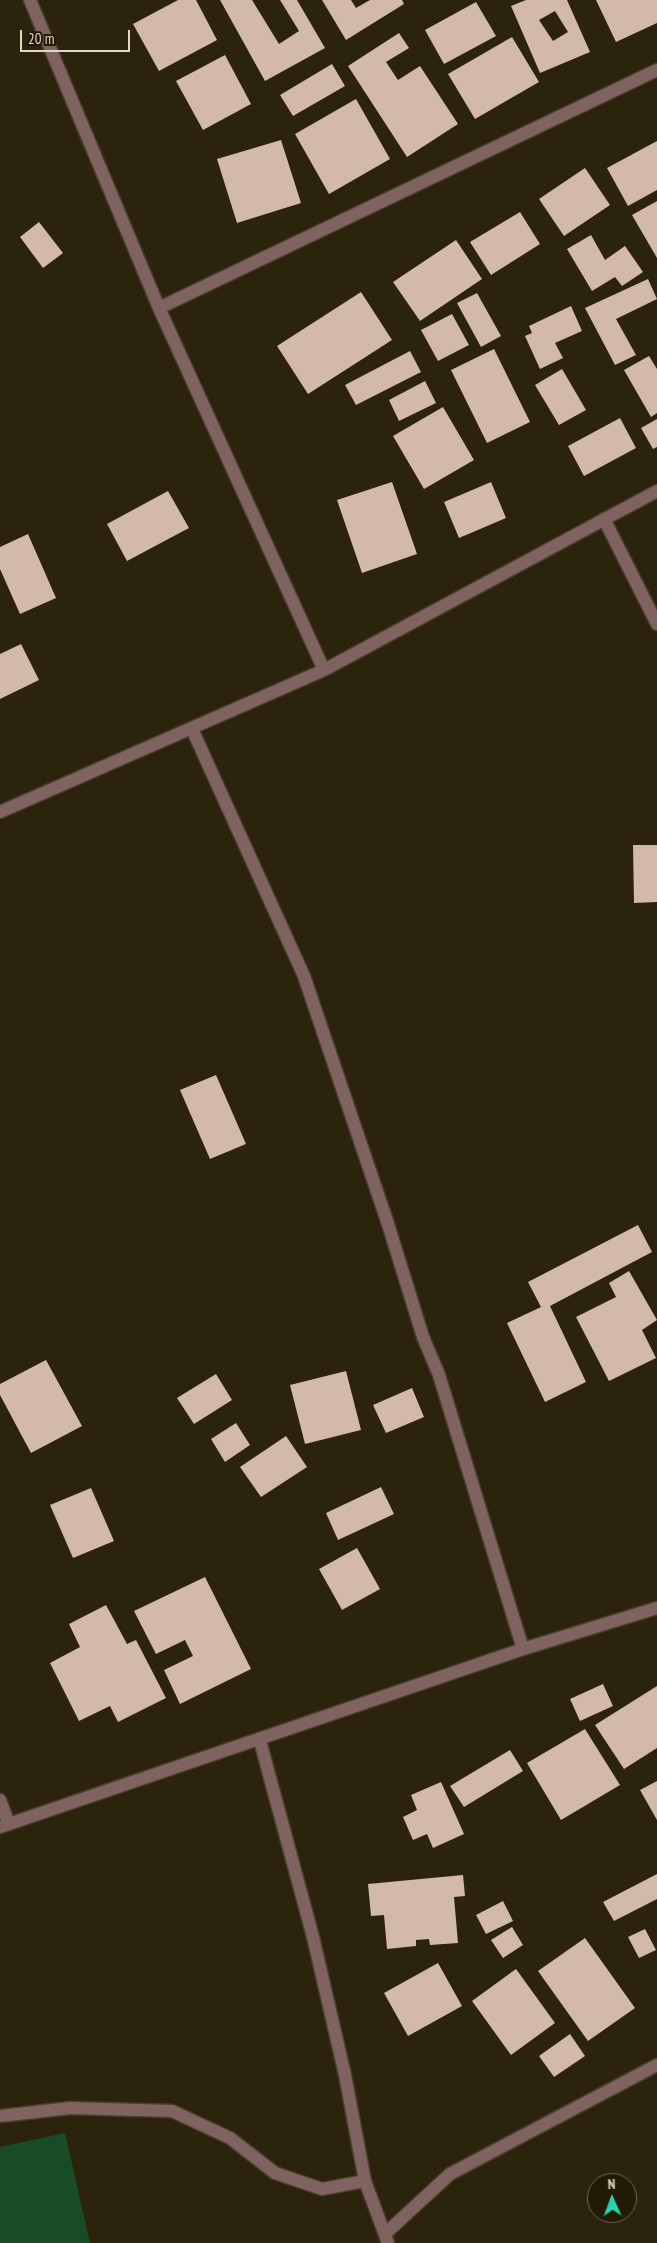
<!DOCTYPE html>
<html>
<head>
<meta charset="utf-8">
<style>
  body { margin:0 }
  #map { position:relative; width:657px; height:2243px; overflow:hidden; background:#2c230d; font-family:"PT Sans Narrow",sans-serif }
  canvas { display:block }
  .north { position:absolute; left:587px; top:2173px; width:50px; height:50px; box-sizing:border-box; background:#221a04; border:1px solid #6d6653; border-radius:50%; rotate:358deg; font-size:14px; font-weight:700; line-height:20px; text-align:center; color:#ddd7ca }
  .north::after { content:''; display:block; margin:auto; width:18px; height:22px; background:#26d5ae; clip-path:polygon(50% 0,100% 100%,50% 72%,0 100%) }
  .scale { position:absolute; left:20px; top:30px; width:110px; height:22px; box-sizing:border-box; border:2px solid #ddd7ca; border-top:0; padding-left:6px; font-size:15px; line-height:18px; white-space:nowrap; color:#ddd7ca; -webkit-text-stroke:4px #221a04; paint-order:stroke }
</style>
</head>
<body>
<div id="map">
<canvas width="657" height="2243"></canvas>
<div class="north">N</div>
<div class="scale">20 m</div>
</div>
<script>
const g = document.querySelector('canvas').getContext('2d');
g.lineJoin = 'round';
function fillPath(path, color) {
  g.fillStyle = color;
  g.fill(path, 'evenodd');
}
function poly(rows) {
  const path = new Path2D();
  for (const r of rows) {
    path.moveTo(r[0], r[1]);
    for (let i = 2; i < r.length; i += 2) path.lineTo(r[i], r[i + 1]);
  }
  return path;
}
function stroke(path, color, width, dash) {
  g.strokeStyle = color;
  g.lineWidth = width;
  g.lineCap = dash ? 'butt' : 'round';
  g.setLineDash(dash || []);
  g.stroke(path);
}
fillPath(poly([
  [65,2133,90,2243,0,2243,0,2147]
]), '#184c27');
fillPath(poly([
  [178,0,196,0,217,40,159,71,133,24],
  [220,0,252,0,279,44,299,31,280,0,297,0,325,48,265,81],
  [322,0,351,0,356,8,370,0,402,0,404,4,346,40],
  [526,0,567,0,590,52,540,73,511,6],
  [555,11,568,32,553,41,539,20],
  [596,0,657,0,657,23,616,42],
  [476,2,496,36,444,64,425,30],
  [399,33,409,48,386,62,398,80,420,66,458,124,407,157,348,66],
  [512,37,539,82,475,119,448,74],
  [225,55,251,104,203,130,176,81],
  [332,64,345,86,293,116,280,95],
  [356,99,390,159,329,194,295,134],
  [281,140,301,203,237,223,217,159],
  [657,141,657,190,628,206,607,168],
  [585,168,610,205,564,236,539,199],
  [657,201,657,258,632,215],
  [520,212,540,244,491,275,470,242],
  [39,222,63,253,43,268,20,237],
  [591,235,605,260,625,246,643,272,622,286,615,277,592,291,567,249],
  [456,240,482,279,420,321,393,282],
  [648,279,657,299,616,319,636,355,615,365,585,308],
  [361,292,392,340,308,394,277,346],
  [477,293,501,336,481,347,457,303],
  [571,306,582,331,555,343,563,358,540,369,525,336,532,333,529,326],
  [452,314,469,345,438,361,421,330],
  [494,349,530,422,487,443,451,370],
  [410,351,421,372,356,405,345,385],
  [649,356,657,369,657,413,651,417,624,370],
  [562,369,586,410,559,425,535,385],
  [425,381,436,403,399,421,389,400],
  [443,407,474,460,424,489,393,436],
  [620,418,636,448,584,476,568,446],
  [657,419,657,447,653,449,641,428],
  [392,482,417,554,362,573,337,500],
  [491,482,506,518,459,538,444,502],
  [168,491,189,528,127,561,107,524],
  [28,534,56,598,20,614,0,569,0,547],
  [21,644,39,680,0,699,0,654],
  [633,845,657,845,657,902,634,903],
  [216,1075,246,1144,210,1159,180,1090],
  [638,1225,652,1252,550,1306,586,1382,545,1402,507,1323,541,1307,528,1282],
  [629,1271,657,1320,642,1330,656,1358,609,1381,576,1317,616,1297,609,1283],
  [46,1360,82,1426,31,1453,0,1395,0,1384],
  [346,1371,361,1430,305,1444,290,1385],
  [216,1374,232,1400,194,1424,177,1398],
  [412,1388,424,1417,386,1433,373,1405],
  [236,1423,250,1445,225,1462,211,1439],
  [286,1436,307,1467,261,1497,240,1467],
  [381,1487,394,1514,338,1540,326,1513],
  [91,1488,114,1541,73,1558,50,1505],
  [357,1548,380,1589,342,1610,319,1569],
  [205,1577,251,1669,180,1704,164,1670,193,1656,185,1640,156,1654,134,1611],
  [106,1605,127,1644,136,1640,166,1698,118,1722,110,1706,79,1721,50,1663,80,1647,69,1624],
  [603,1684,613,1706,580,1721,570,1699],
  [657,1686,657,1748,624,1769,595,1725],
  [585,1729,620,1785,561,1820,527,1763],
  [510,1750,523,1771,464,1807,450,1786],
  [657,1781,657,1820,640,1790],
  [441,1782,464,1834,433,1848,427,1834,413,1840,403,1817,417,1810,411,1795],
  [657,1874,657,1899,614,1921,603,1902],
  [463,1875,465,1896,454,1897,458,1943,430,1945,429,1939,416,1940,416,1946,387,1949,384,1915,371,1916,368,1884],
  [503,1901,513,1921,486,1934,476,1915],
  [512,1927,523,1945,503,1958,491,1940],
  [645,1929,656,1950,639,1958,628,1937],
  [585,1938,635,2008,588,2041,538,1971],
  [438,1963,462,2006,408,2036,384,1993],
  [516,1969,555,2023,511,2055,472,2001],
  [570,2034,585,2056,554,2077,539,2056]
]), '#d3b9a8');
const minor = poly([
  [30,0,159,308,324,670],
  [159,308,657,70],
  [604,519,657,624],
  [192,729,304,976,388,1224,423,1337,439,1375,523,1649],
  [0,812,324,670,657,491],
  [260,1741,313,1937,345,2075,365,2181,388,2243],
  [0,1800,9,1824],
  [0,1827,523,1649,657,1608],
  [0,2116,70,2108,172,2111,230,2138,275,2173,322,2189,365,2181],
  [386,2233,450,2174,657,2065]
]);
stroke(minor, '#48402b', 15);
stroke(minor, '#806260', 12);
</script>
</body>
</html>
